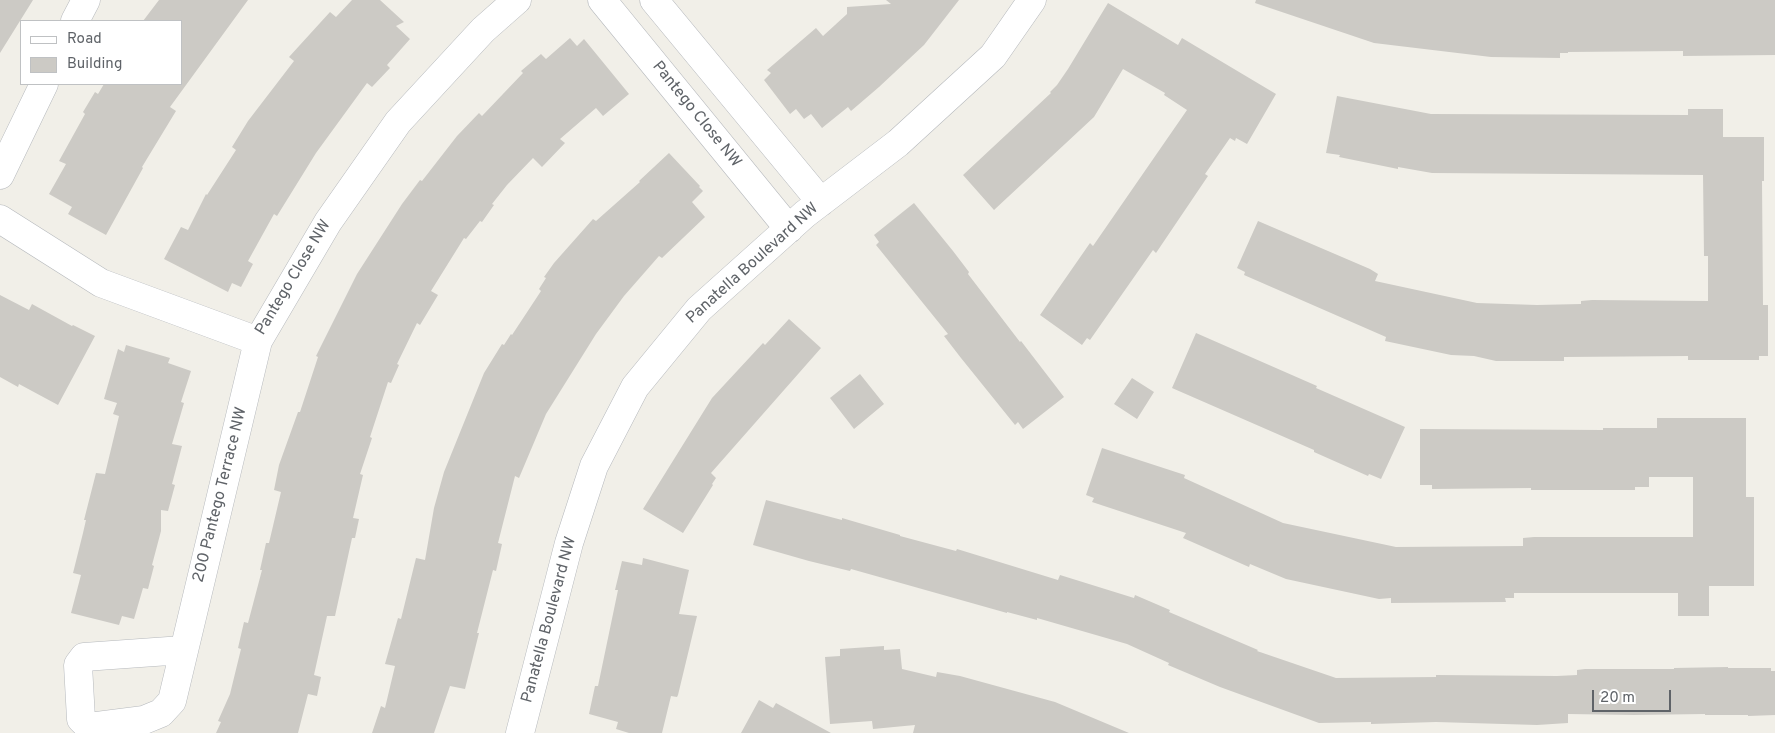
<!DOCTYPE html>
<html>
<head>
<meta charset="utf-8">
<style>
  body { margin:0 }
  #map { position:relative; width:1775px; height:733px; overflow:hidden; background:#f1efe8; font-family:Overpass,sans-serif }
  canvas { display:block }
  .legend { position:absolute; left:20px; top:20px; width:162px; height:65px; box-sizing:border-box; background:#fff; border:1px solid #bfc1c3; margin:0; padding:6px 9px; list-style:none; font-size:15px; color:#5f6368 }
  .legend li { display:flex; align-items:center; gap:10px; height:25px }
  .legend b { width:25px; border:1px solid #bfc1c3 }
  .scale { position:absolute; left:1592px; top:690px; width:79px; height:22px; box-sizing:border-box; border:2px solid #5f6368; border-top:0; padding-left:6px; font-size:15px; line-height:18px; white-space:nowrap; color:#5f6368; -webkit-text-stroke:4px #fff; paint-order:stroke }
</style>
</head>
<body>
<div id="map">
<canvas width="1775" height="733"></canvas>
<ul class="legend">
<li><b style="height:6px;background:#fff"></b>Road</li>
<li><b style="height:14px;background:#cccac5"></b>Building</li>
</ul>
<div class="scale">20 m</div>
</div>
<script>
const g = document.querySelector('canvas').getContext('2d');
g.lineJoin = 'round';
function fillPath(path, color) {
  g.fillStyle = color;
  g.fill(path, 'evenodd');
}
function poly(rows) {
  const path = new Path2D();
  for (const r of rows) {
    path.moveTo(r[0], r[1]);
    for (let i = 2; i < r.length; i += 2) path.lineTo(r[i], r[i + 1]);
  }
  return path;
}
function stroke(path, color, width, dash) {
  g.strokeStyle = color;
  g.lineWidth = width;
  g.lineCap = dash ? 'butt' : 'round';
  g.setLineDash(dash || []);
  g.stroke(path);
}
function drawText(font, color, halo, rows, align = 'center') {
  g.font = font + ' Overpass,sans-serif';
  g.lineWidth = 4;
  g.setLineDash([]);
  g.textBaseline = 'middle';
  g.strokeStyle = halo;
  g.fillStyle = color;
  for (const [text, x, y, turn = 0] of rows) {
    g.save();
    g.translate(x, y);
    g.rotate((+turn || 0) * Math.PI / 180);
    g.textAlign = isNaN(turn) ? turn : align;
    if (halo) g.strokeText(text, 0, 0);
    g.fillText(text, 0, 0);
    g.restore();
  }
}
fillPath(poly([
  [0,0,33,0,0,53],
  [159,0,248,0,170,107,176,111,142,167,143,168,106,235,68,214,72,207,49,194,66,164,59,161,85,114,83,112,95,92,98,94,104,84,181,84,181,21,143,21],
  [352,0,380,0,404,22,396,26,410,39,387,65,390,68,372,87,367,83,316,153,277,216,274,214,248,261,253,264,241,287,232,283,228,292,164,259,181,227,188,230,206,194,207,195,236,150,232,147,248,121,294,61,289,57,330,12,336,17],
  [886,0,959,0,924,45,879,87,851,111,848,107,822,128,811,114,804,119,796,109,790,114,764,80,771,73,767,70,816,28,823,36,847,14,847,7,891,4],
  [1256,0,1775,0,1775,55,1683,56,1683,51,1568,52,1568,53,1560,53,1560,58,1491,57,1374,43,1255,3],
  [1108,3,1178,45,1182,38,1276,94,1247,144,1236,138,1235,141,1230,138,1205,174,1208,176,1156,253,1153,250,1090,340,1087,338,1082,345,1040,315,1090,243,1093,246,1187,110,1164,95,1165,93,1123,69,1094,117,994,210,963,175,1051,93,1050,92,1057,85,1068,69],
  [570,38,577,46,584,39,629,94,603,116,596,108,560,139,565,143,542,167,533,158,507,185,492,204,494,205,482,222,480,221,466,239,464,238,431,291,438,295,420,325,417,323,397,364,399,365,391,383,388,382,370,437,372,438,360,474,363,475,353,518,359,519,355,538,352,538,335,616,327,616,314,675,321,677,317,696,308,694,298,733,216,733,221,722,218,721,230,694,241,649,238,648,244,622,248,623,262,570,260,570,266,543,269,543,281,492,274,490,279,465,298,412,300,412,318,357,316,356,357,274,402,204,420,180,422,181,457,136,479,113,482,116,523,73,521,71,541,54,546,59],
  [1337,96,1431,114,1688,115,1688,109,1723,109,1723,137,1764,137,1764,181,1762,181,1763,305,1768,305,1768,356,1759,356,1759,360,1688,360,1688,356,1564,357,1564,361,1496,361,1474,356,1451,355,1385,341,1386,337,1244,275,1245,272,1237,268,1258,221,1370,269,1378,274,1375,281,1477,303,1537,305,1581,304,1581,301,1592,300,1708,301,1708,256,1704,256,1703,175,1432,173,1398,167,1398,169,1339,157,1340,155,1326,153],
  [669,153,700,186,699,187,703,191,692,202,705,217,662,258,659,256,624,296,596,334,546,414,519,478,515,476,498,543,502,544,496,571,493,570,477,633,479,633,465,689,450,686,434,733,372,733,381,706,385,708,395,666,385,664,398,618,401,619,416,558,425,560,434,508,444,472,484,373,502,344,504,345,511,334,512,335,541,291,539,289,546,278,544,277,554,263,593,219,596,221,640,182,639,181],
  [914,203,953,251,969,272,968,274,1020,342,1021,341,1064,397,1023,429,1018,422,1015,425,961,358,944,336,948,334,876,245,879,242,874,235],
  [0,295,29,310,32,304,72,326,73,325,95,336,58,405,19,384,18,387,0,377],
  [789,319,821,348,711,473,716,478,712,484,713,485,683,533,643,509,712,398,763,343,765,345],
  [1196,333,1317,386,1316,388,1405,427,1381,479,1369,474,1368,476,1314,452,1314,450,1172,388],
  [126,345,170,358,168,363,191,371,181,402,184,403,172,444,182,446,172,484,175,485,168,511,161,510,161,531,152,565,154,566,148,589,143,588,134,619,122,616,119,625,71,613,81,575,73,573,83,533,86,520,84,520,96,473,105,474,119,416,113,414,117,403,104,399,118,349,124,352],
  [860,374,884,404,854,429,830,398],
  [1132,378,1154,392,1137,419,1114,404],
  [1657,418,1746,418,1746,497,1754,497,1754,586,1709,586,1709,616,1678,616,1678,593,1514,593,1514,598,1505,598,1506,602,1391,603,1391,598,1379,599,1286,579,1250,564,1249,567,1183,538,1186,533,1092,502,1094,498,1086,495,1102,448,1185,475,1184,478,1283,523,1396,547,1523,546,1523,538,1534,537,1693,537,1693,477,1649,477,1649,487,1635,487,1635,490,1531,490,1531,488,1432,489,1432,485,1420,485,1420,429,1603,430,1603,428,1657,428],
  [766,500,842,520,842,518,900,535,900,536,956,551,957,549,1058,580,1060,575,1134,598,1135,595,1170,610,1169,612,1258,650,1257,651,1336,678,1436,677,1436,675,1557,676,1577,675,1577,670,1585,669,1674,669,1674,668,1728,667,1728,668,1771,668,1771,671,1775,671,1775,715,1748,716,1748,715,1705,715,1705,714,1634,715,1568,714,1568,723,1537,725,1436,722,1371,724,1371,722,1319,723,1220,687,1168,665,1169,663,1127,644,1037,618,1037,620,1007,612,1007,613,851,569,850,571,809,561,753,545],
  [643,558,689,570,679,614,697,616,678,695,677,697,671,696,662,733,629,733,616,729,618,722,589,714,595,686,598,686,618,590,615,590,622,561,642,565],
  [884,646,884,650,900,649,902,669,936,677,937,672,960,676,1022,693,1055,702,1129,733,913,733,915,725,873,729,872,721,830,724,825,657,840,656,840,649],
  [759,700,773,708,776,703,831,733,741,733]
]), '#cccac5');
const minor = poly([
  [602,0,789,229],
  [654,0,821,202],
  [75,21,86,0],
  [0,175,44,84],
  [0,219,101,283,258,341],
  [183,650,84,657,78,665,81,719,89,727,144,720,161,713,172,701,258,341,328,222,398,122,483,30,517,0],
  [520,733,569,543,594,466,635,387,699,309,805,214,898,143,993,56,1032,0]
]);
stroke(minor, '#b5b8bc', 29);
stroke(minor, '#fff', 28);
drawText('16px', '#5f6368', '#fff', [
  ["Pantego Close NW",696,115,51],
  ["Panatella Boulevard NW",753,264,-42],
  ["Pantego Close NW",294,278,-59],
  ["200 Pantego Terrace NW",221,495,-76],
  ["Panatella Boulevard NW",550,620,-75]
]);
</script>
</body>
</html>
